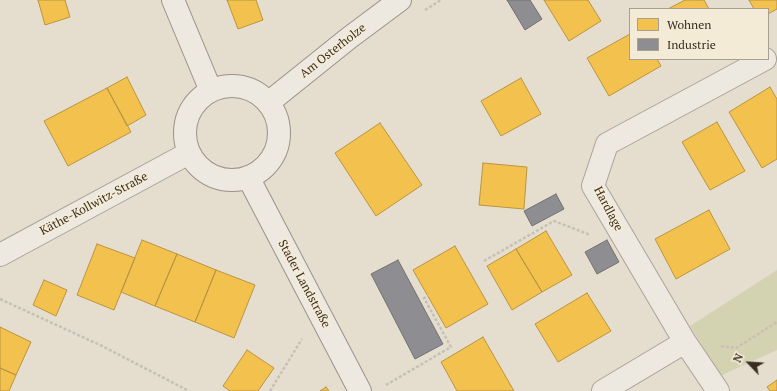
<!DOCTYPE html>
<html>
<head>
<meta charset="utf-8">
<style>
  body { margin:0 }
  #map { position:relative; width:777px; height:391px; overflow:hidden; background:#e5decf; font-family:"PT Serif",serif }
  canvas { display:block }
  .legend { position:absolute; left:629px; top:8px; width:140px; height:52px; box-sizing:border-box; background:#f4ebd7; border:1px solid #a99f8e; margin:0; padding:5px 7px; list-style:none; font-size:12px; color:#392c20 }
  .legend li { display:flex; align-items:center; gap:8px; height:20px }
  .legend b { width:20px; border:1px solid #a99f8e }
  .north { position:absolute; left:729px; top:343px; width:40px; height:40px; -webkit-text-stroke:3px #f4ebd7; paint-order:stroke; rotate:295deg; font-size:11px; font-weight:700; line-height:16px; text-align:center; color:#392c20 }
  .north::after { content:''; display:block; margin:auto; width:14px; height:18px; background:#392c20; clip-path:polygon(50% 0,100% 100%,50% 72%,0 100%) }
</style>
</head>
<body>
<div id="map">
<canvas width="777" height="391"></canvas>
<ul class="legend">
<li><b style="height:11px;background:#f2c14e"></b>Wohnen</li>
<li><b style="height:11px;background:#8d8d92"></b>Industrie</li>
</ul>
<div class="north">N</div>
</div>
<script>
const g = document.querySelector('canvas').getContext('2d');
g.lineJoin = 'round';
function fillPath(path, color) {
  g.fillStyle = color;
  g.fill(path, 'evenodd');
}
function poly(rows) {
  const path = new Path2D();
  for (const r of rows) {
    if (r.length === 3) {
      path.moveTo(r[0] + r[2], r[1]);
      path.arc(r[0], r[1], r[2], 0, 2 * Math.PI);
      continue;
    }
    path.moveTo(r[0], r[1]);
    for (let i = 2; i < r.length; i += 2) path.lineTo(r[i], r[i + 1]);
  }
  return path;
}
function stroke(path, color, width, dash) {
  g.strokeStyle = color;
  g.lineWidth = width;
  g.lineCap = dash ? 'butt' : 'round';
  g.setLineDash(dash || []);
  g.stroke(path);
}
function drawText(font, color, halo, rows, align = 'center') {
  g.font = font + ' "PT Serif",serif';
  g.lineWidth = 4;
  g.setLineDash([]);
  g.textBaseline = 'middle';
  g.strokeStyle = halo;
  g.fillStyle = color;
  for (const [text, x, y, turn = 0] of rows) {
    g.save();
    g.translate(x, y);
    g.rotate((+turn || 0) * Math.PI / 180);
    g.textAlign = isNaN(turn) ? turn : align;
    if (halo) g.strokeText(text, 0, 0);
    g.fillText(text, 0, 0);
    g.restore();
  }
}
fillPath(poly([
  [777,270,777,350,720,376,690,326]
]), '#d3d3b2');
const homes = poly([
  [38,0,65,0,70,17,45,25,38,0],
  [227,0,256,0,263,20,238,29,227,0],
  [544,0,588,0,601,21,569,41,544,0],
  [685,0,704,0,709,9,668,9,685,0],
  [749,0,777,0,777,9,768,14,768,9,754,9,749,0],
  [630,34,630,59,657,59,661,66,609,96,587,58,630,34],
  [127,77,146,115,127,126,107,88,127,77],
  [521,78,541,114,501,136,481,101,521,78],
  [770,87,777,99,777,159,762,168,729,112,770,87],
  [107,88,131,132,68,166,44,121,107,88],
  [717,122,745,171,710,190,682,142,717,122],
  [380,123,422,185,376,216,335,153,380,123],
  [483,163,527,167,524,209,479,205,483,163],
  [709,210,730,249,676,279,655,239,709,210],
  [546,231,572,275,542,292,516,249,546,231],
  [142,240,177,254,155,306,121,292,142,240],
  [97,244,135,258,114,310,77,295,97,244],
  [455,246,488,304,446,328,413,270,455,246],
  [516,249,542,292,512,310,487,266,516,249],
  [177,254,216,270,195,322,155,306,177,254],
  [216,270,255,285,234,338,195,322,216,270],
  [44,280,67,290,56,316,33,305,44,280],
  [587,293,611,331,558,362,535,324,587,293],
  [0,327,31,342,16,375,0,368,0,327],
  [483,337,514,391,457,391,441,362,483,337],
  [247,350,274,368,258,391,230,391,223,386,247,350],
  [0,368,16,375,9,391,0,391,0,368],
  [777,380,777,391,770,391,767,387,777,380],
  [326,387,329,391,320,391,326,387]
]);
fillPath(homes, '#f2c14e');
stroke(homes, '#ba9440', 1);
const industry = poly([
  [507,0,530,0,542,19,525,30,507,0],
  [556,194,564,209,532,226,524,211,556,194],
  [607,240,619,262,597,274,585,252,607,240],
  [398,260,443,344,415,359,371,274,398,260]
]);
fillPath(industry, '#8d8d92');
stroke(industry, '#747070', 1);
const street = poly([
  [0,255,189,153],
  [685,342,718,391],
  [603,391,685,342,593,186,607,144,765,59]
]);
const secondary = poly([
  [173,0,211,91],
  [232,133,47],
  [268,103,349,38,400,0],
  [248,177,360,391]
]);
stroke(street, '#aaa398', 24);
stroke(secondary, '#9a9388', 24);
stroke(poly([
  [425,10,441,0],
  [484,261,554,221,588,234,590,233],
  [0,299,102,346,189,391],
  [721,346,736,348,777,322],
  [386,385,451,347,424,298,428,296],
  [270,391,302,339]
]), '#c6c0b7', 2.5, [3, 2]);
stroke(street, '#ede9e1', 22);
stroke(secondary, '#ede9e1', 22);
drawText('12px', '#392c20', '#f4ebd7', [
  ["Am Osterholze",333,51,-38],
  ["Käthe-Kollwitz-Straße",94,204,-28],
  ["Hardlage",608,209,62],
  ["Stader Landstraße",304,284,62]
]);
</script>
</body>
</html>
